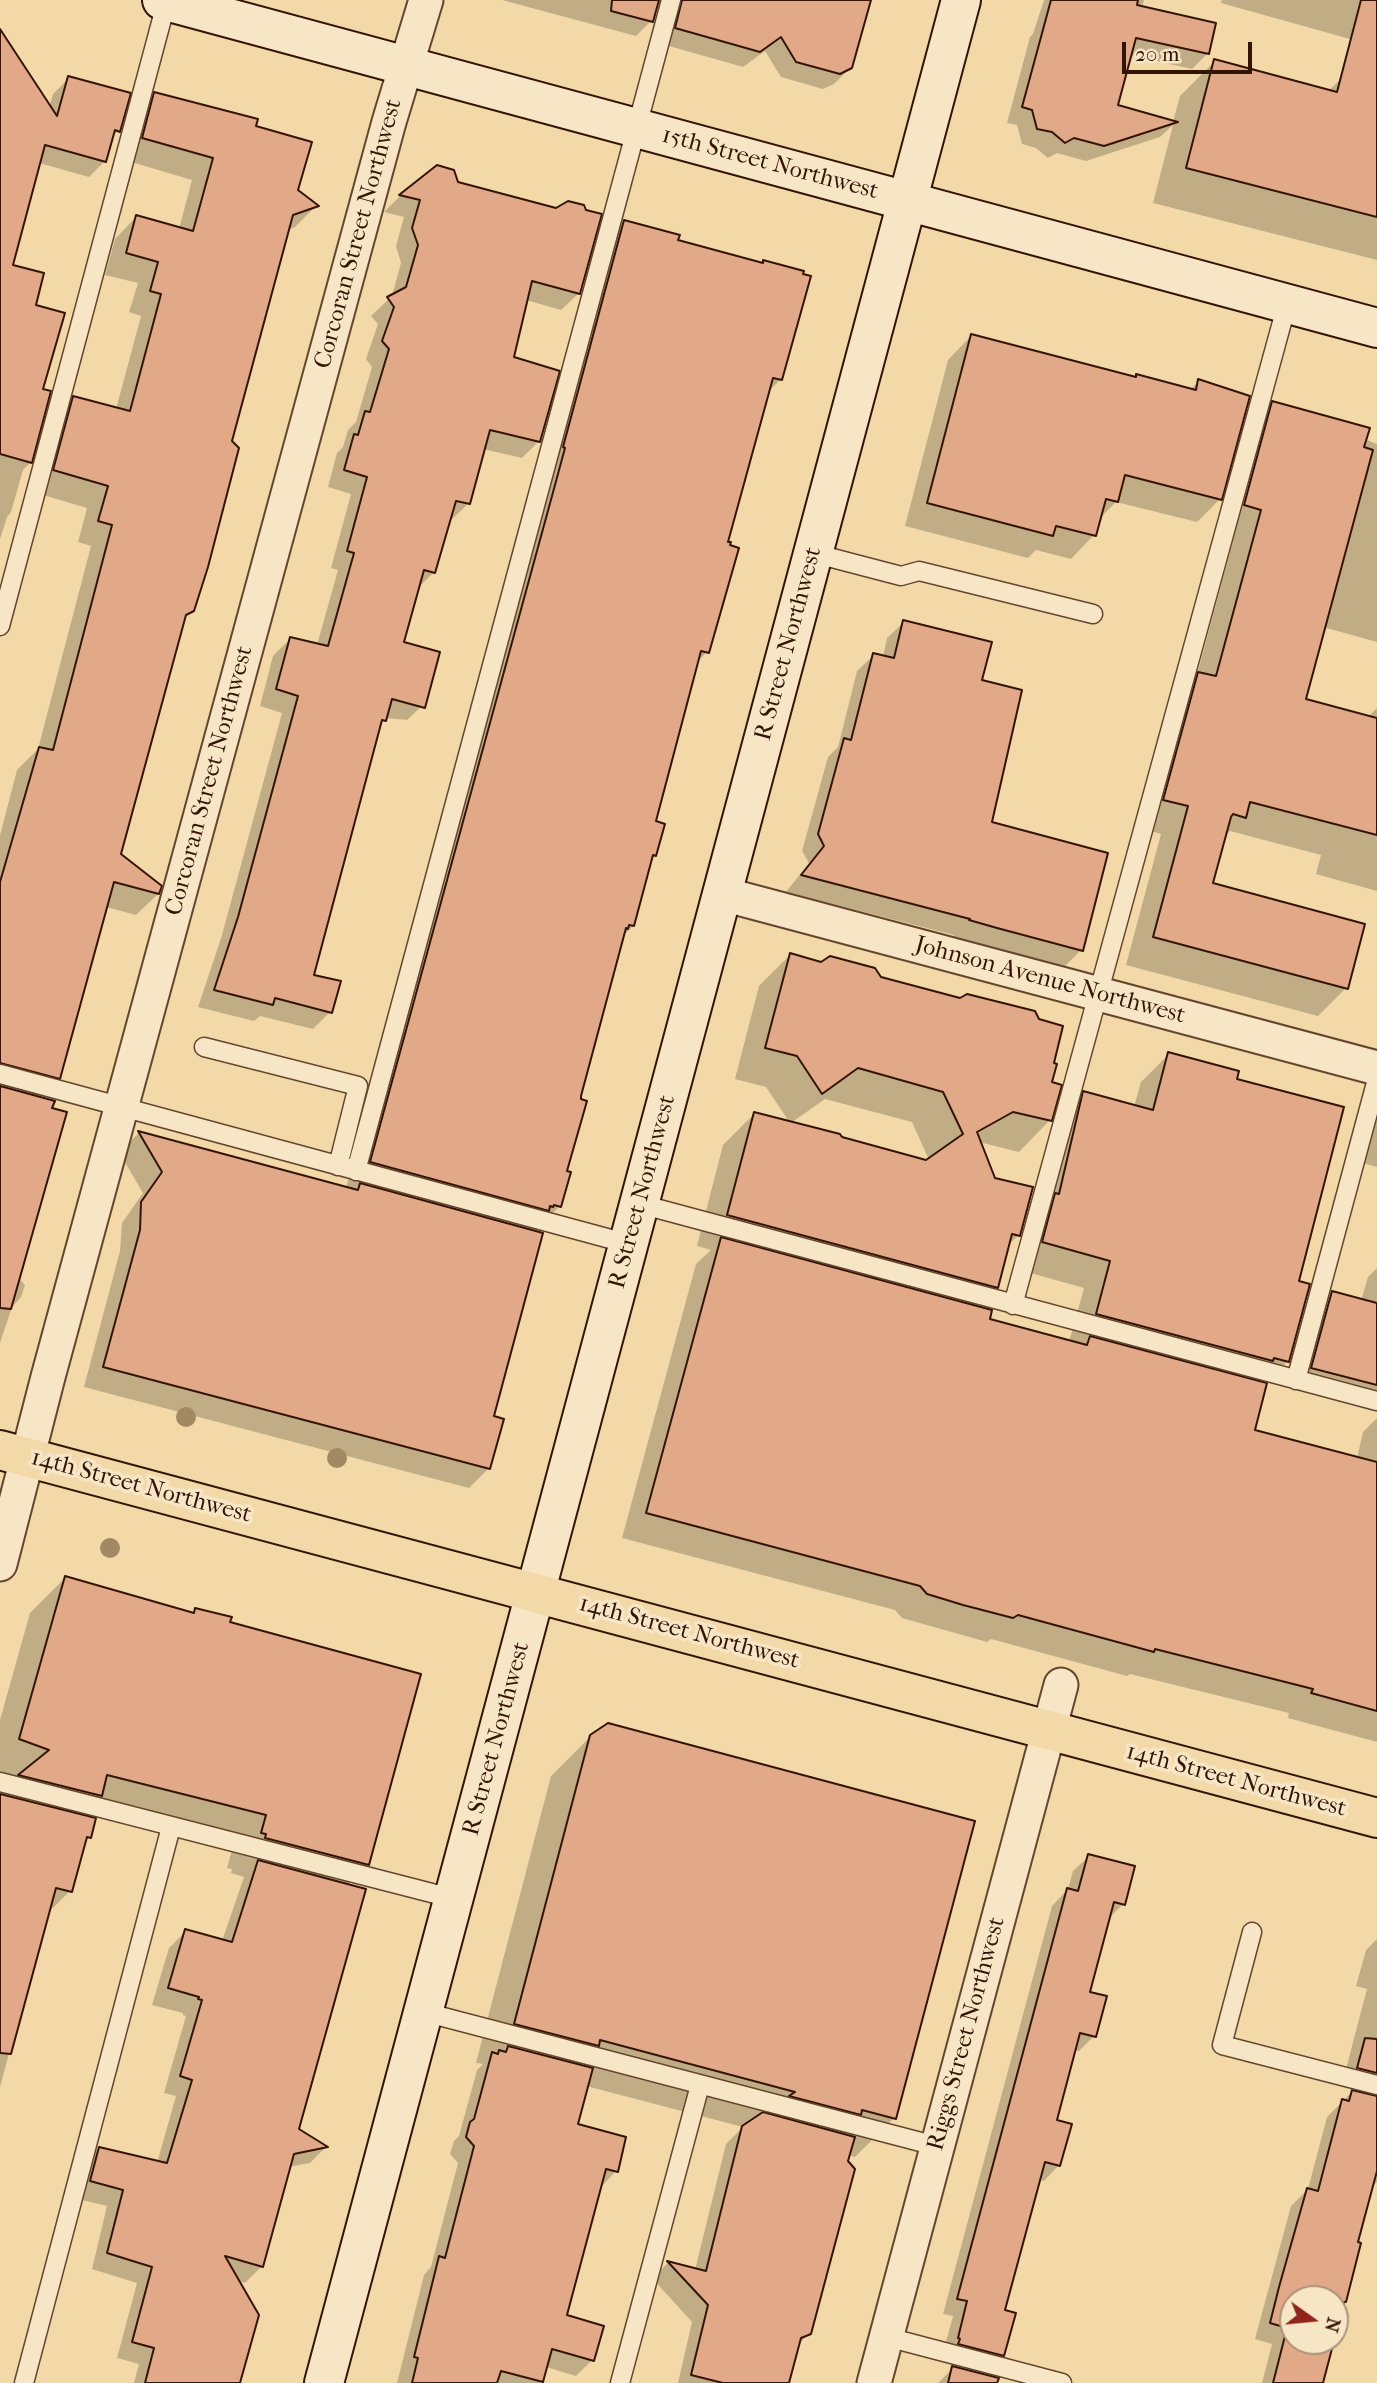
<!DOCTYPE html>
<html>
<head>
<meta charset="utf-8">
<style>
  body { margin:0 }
  #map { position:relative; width:1377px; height:2383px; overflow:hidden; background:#f2d9a7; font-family:"IM FELL French Canon",serif }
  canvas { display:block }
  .north { position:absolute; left:1279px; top:2285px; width:70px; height:70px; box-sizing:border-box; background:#f7e6c6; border:2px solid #a99279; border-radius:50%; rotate:105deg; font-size:19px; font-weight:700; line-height:28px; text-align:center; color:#341505 }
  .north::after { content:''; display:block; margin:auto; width:24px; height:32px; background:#8f2418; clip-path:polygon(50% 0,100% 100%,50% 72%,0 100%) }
  .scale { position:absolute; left:1122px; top:42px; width:130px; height:32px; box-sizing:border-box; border:4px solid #341505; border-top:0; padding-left:9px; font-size:21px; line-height:24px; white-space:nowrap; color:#341505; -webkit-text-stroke:5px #f7e6c6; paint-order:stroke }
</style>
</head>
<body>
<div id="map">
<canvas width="1377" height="2383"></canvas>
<div class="north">N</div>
<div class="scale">20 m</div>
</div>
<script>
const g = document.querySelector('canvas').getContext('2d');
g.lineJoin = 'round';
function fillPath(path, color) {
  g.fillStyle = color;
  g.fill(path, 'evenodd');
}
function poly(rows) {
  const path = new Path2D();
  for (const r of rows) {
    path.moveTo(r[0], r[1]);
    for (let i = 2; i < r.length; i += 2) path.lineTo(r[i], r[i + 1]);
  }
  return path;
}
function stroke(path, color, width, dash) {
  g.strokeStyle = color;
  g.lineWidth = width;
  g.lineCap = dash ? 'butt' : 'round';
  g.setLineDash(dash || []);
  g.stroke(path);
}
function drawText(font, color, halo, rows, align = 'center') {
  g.font = font + ' "IM FELL French Canon",serif';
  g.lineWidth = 7;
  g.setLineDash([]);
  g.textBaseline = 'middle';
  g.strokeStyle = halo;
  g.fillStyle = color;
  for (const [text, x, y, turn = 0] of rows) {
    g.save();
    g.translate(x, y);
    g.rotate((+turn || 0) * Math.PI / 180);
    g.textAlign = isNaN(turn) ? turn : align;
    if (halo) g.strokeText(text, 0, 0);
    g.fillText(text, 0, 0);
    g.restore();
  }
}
fillPath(poly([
  [502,0,870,0,851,67,834,84,823,89,781,77,765,51,743,67,662,44,664,8,657,4,652,20,636,36],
  [1044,0,1144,0,1142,8,1208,53,1192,69,1130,55,1115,106,1173,122,1180,96,1215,61,1328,91,1342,78,1377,87,1377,260,1153,203,1173,125,1160,137,1086,161,1057,153,1048,158,1036,148,1022,144,1017,125,1007,123,1030,37,1033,34],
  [1222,0,1377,0,1377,12,1357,41,1221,3],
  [0,48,49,107,53,94,69,78,118,131,111,138,105,161,89,177,39,163,11,266,34,306,41,390,49,392,30,463,23,470,11,512,7,517,0,539],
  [155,94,254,127,296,191,316,206,295,227,288,230,230,442,192,610,183,619,119,855,158,894,136,915,106,907,59,1078,39,1098,18,1277,25,1285,21,1297,12,1307,0,1343,0,835,17,770,38,749,91,546,78,542,87,508,33,492,52,420,74,398,116,409,141,316,129,312,138,283,105,275,115,239,136,217,179,229,192,180,121,159,133,116],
  [437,167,579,293,561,310,526,300,512,359,539,441,522,458,483,449,469,503,451,520,449,520,434,572,417,589,402,643,425,703,407,720,385,718,379,726,312,976,330,1012,313,1029,260,1016,254,1021,198,1007,222,935,282,713,260,706,273,656,290,639,317,645,338,570,331,568,351,494,328,487,337,453,343,447,348,430,356,422,372,367,366,359,378,324,371,316,392,296,401,263,396,246,404,217,384,212,400,196],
  [624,222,676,241,762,264,764,262,780,380,767,393,726,543,707,652,696,663,654,823,654,855,650,859,633,926,622,937,580,1101,560,1206,534,1232,492,1417,489,1468,469,1488,84,1387,120,1251,122,1223,143,1193,119,1152,139,1133,346,1188,528,522,600,246],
  [971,336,1134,378,1137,376,1190,390,1199,381,1220,499,1197,522,1116,502,1098,520,1094,535,1071,559,1036,550,1028,558,905,526,948,360],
  [1273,403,1377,444,1377,642,1323,627,1304,700,1368,717,1377,708,1377,891,1316,874,1321,855,1230,831,1223,838,1211,885,1346,988,1318,1016,1126,965,1161,834,1136,827,1171,701,1197,675,1234,537,1217,533,1245,431],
  [904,622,980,681,990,823,1081,950,1065,966,954,937,954,935,786,892,809,863,802,851,828,757,838,747,857,671,874,655,883,657,887,638],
  [790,955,880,979,1052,1065,1050,1120,1019,1152,979,1142,1019,1235,1007,1246,996,1287,976,1307,987,1320,1069,1342,1084,1288,1016,1269,1056,1120,1084,1093,1134,1107,1141,1082,1169,1054,1235,1080,1296,1283,1288,1361,1265,1383,1253,1431,1357,1458,1363,1432,1377,1418,1377,1742,1288,1718,1289,1713,1130,1674,1127,1676,991,1639,987,1642,902,1618,895,1610,622,1538,696,1264,711,1250,697,1246,723,1145,754,1114,790,1123,766,1087,735,1079,759,986],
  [825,1099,912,1122,929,1160,926,1162,791,1123],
  [1377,1119,1377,1167,1358,1162,1367,1129],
  [1377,1268,1377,1405,1296,1384,1316,1309,1332,1293,1361,1301,1368,1277],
  [65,1578,191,1614,196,1609,228,1623,368,1864,347,1885,297,2129,326,2147,310,2163,288,2167,262,2266,245,2283,237,2280,238,2383,134,2383,139,2364,117,2358,137,2283,92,2269,107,2206,74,2198,83,2165,99,2148,157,2163,176,2096,164,2093,186,2016,183,2015,183,2013,152,2005,169,1948,186,1931,222,1941,244,1877,231,1873,232,1869,227,1868,232,1850,83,1813,80,1816,89,1837,84,1842,70,1891,53,1908,49,1907,0,2087,0,1795,12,1784,0,1780,0,1720,30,1613],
  [591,1736,894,2118,855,2157,848,2155,809,2333,797,2346,787,2383,678,2383,692,2322,652,2278,668,2263,695,2270,726,2144,743,2127,586,2086,576,2125,616,2171,600,2188,565,2317,592,2360,576,2376,546,2367,540,2383,397,2383,424,2275,431,2267,458,2163,450,2154,454,2141,459,2136,477,2070,483,2064,476,2063,551,1776],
  [1089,1856,1123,1904,1108,1919,1088,1993,1094,2036,1079,2051,1074,2050,1055,2122,1059,2165,1044,2181,1038,2179,1003,2311,1003,2355,988,2370,943,2353,953,2316,943,2314,1052,1906,1068,1889,1073,1871],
  [1377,1939,1377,2182,1371,2188,1335,2334,1335,2299,1293,2299,1293,2341,1333,2341,1322,2383,1262,2383,1272,2344,1255,2339,1291,2206,1308,2189,1327,2117,1352,2092,1374,2097,1375,2094,1342,2084,1367,1989,1356,1986,1366,1950],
  [953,2368,995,2383,938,2383]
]), '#0003');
const building = poly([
  [612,0,659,0,653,22,611,11,612,0],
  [682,0,871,0,852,68,840,74,796,62,781,37,760,52,675,28,682,0],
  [1051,0,1138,0,1137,5,1216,23,1209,54,1136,38,1118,105,1178,122,1104,146,1074,138,1065,143,1052,132,1037,129,1032,110,1022,107,1051,0],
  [1361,0,1377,0,1377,217,1186,168,1214,59,1337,92,1361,0],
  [0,29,57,116,68,76,131,93,120,132,115,130,106,162,45,145,13,265,44,273,36,305,65,313,43,389,51,391,32,463,0,454,0,29],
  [154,92,258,119,256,126,312,142,298,190,319,206,293,215,232,441,239,448,208,567,194,611,186,615,121,854,162,886,159,894,114,882,60,1079,0,1063,0,882,39,747,53,750,112,525,98,521,108,486,53,470,73,396,130,411,161,294,150,291,158,262,126,253,136,215,193,231,213,158,142,138,154,92],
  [437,165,454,170,458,182,556,208,568,201,584,205,586,210,602,214,580,294,532,281,514,357,560,371,540,442,490,430,470,504,456,501,435,573,424,570,404,642,440,652,425,708,392,699,386,721,382,720,314,975,341,981,332,1013,275,998,273,1005,214,990,238,917,298,696,276,689,290,637,328,646,354,553,347,551,367,477,344,470,354,434,358,435,365,411,370,412,389,349,382,341,394,307,387,297,406,287,418,245,412,228,420,200,399,195,437,165],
  [624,220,680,235,678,240,763,263,763,260,804,271,803,274,811,276,782,380,773,378,728,542,731,542,730,545,739,548,709,653,701,651,656,821,665,824,656,856,653,855,634,926,629,925,628,929,626,928,581,1096,581,1099,587,1101,567,1171,571,1172,561,1207,554,1205,553,1207,550,1206,549,1211,370,1162,552,496,565,448,563,447,624,220],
  [971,334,1136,377,1136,374,1196,390,1198,379,1250,396,1222,500,1125,475,1118,502,1106,499,1096,536,1056,526,1053,536,927,503,971,334],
  [1272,401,1370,428,1364,447,1373,450,1306,699,1377,718,1377,835,1250,802,1246,818,1233,814,1231,817,1213,883,1365,924,1348,989,1153,937,1188,806,1163,800,1198,672,1216,676,1261,510,1244,505,1272,401],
  [903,620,992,642,982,680,1022,690,992,822,1108,853,1083,951,997,928,969,920,970,919,801,875,824,846,818,834,844,738,851,740,873,653,894,658,903,620],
  [790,953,821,962,830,956,875,968,881,977,960,998,967,994,1035,1011,1039,1019,1063,1026,1054,1063,1057,1064,1052,1082,1062,1085,1052,1121,1013,1112,977,1132,995,1178,1033,1187,1020,1236,1012,1234,998,1288,727,1215,754,1112,840,1134,842,1137,926,1160,963,1134,943,1092,858,1068,822,1094,797,1056,765,1048,790,953],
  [1168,1052,1239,1071,1237,1079,1344,1107,1299,1281,1310,1284,1289,1362,1274,1358,1273,1361,1096,1314,1110,1261,1042,1242,1055,1193,1059,1194,1083,1091,1153,1110,1168,1052],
  [0,1086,55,1101,52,1108,67,1112,11,1309,0,1308,0,1086],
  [138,1131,358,1190,360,1183,543,1233,494,1416,504,1419,490,1469,103,1367,140,1230,141,1202,162,1172,138,1131],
  [721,1237,992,1310,990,1319,1087,1345,1090,1336,1267,1383,1255,1430,1377,1462,1377,1711,1311,1693,1313,1689,1155,1649,1154,1652,1018,1615,1013,1618,963,1605,927,1594,920,1586,646,1513,721,1237],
  [1332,1291,1377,1303,1377,1385,1311,1368,1332,1291],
  [65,1576,194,1613,195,1608,232,1617,230,1622,421,1674,369,1865,265,1838,266,1834,261,1833,266,1815,107,1775,102,1796,18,1775,49,1750,19,1739,65,1576],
  [608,1723,975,1821,896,2119,862,2110,861,2115,789,2096,795,2092,600,2040,599,2046,514,2024,590,1735,608,1723],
  [0,1794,96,1818,91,1838,87,1837,72,1892,56,1888,11,2054,0,2053,0,1794],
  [1088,1854,1135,1866,1125,1905,1114,1902,1090,1992,1107,1996,1096,2037,1080,2033,1057,2120,1072,2124,1060,2166,1045,2162,1005,2310,1016,2313,1004,2356,958,2344,960,2339,958,2338,967,2301,957,2299,1067,1888,1078,1891,1088,1854],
  [258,1860,366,1889,299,2129,328,2147,294,2154,263,2267,225,2256,259,2315,240,2383,145,2383,154,2348,132,2342,152,2267,107,2253,123,2190,90,2181,99,2147,167,2163,192,2080,180,2076,202,2000,198,1999,199,1997,168,1988,185,1929,232,1942,258,1860],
  [1365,2038,1377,2039,1377,2073,1357,2068,1365,2038],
  [508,2046,593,2068,578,2124,626,2137,618,2172,606,2169,567,2315,604,2326,594,2361,552,2349,543,2382,501,2371,497,2383,412,2383,418,2358,414,2357,439,2256,445,2258,474,2146,466,2137,470,2122,474,2119,492,2052,498,2054,499,2050,506,2052,508,2046],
  [1352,2090,1377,2096,1377,2171,1358,2242,1361,2243,1346,2302,1344,2302,1335,2336,1335,2299,1293,2299,1293,2341,1334,2341,1323,2383,1273,2383,1287,2328,1270,2323,1279,2287,1307,2188,1318,2191,1342,2099,1349,2101,1352,2090],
  [763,2112,855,2137,848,2161,855,2169,811,2334,801,2338,789,2383,723,2383,691,2375,708,2305,667,2261,706,2271,742,2126,763,2112],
  [952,2366,999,2378,997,2383,948,2383,952,2366]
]);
fillPath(building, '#e2a989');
stroke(building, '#341505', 2);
const service = poly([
  [813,553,901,576,919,571,1093,614],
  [0,626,167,0],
  [204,1047,358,1086,338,1166],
  [0,1074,629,1244],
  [356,1171,671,0],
  [640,1204,1377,1401],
  [1013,1305,1287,304],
  [1296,1380,1377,1079],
  [0,1782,455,1899],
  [1252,1932,1222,2045,1377,2085],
  [424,2012,936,2146],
  [887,2337,1062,2383],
  [24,2383,171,1827],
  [620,2383,700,2085]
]);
const minor = poly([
  [723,894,1377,1068],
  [0,1564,48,1377,389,122,426,0],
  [874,2383,1061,1685]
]);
const secondary = poly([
  [162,0,1377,328],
  [324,2383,961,0]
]);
const primary = poly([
  [0,1450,1377,1818]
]);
stroke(service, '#64462e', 21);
stroke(minor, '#64462e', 37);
stroke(secondary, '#341505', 42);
stroke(primary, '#341505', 42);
stroke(service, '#f7e6c6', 18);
stroke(minor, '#f7e6c6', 33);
stroke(secondary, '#f7e6c6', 38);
stroke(primary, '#f2d9a7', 38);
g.fillStyle = '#a08963';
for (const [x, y] of [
  [186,1417],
  [337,1458],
  [110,1548]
]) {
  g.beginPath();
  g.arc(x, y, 10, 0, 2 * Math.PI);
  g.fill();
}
drawText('24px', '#341505', '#f7e6c6', [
  ["15th Street Northwest",770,164,15],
  ["Corcoran Street Northwest",359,234,-75],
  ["R Street Northwest",789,644,-75],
  ["Corcoran Street Northwest",210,781,-75],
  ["Johnson Avenue Northwest",1050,981,15],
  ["R Street Northwest",643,1192,-75],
  ["14th Street Northwest",141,1487,15],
  ["14th Street Northwest",689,1633,15],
  ["R Street Northwest",497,1739,-75],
  ["14th Street Northwest",1236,1781,15],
  ["Riggs Street Northwest",967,2034,-75]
]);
</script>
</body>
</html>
